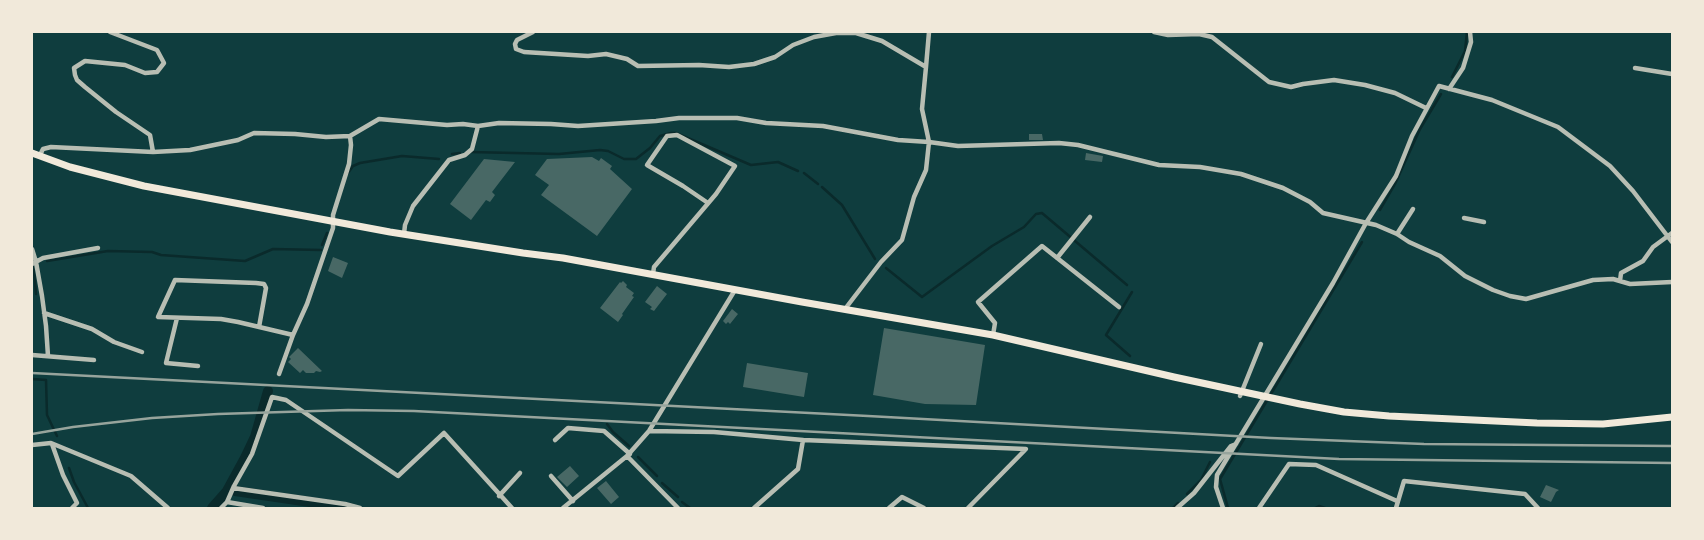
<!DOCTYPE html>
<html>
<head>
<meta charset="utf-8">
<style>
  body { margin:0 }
  #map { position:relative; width:1704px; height:540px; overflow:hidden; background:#0f3d3e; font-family:Overpass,sans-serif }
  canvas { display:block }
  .frame { position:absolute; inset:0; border:33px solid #f1e9da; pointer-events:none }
</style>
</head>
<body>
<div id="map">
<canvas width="1704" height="540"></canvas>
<div class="frame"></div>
</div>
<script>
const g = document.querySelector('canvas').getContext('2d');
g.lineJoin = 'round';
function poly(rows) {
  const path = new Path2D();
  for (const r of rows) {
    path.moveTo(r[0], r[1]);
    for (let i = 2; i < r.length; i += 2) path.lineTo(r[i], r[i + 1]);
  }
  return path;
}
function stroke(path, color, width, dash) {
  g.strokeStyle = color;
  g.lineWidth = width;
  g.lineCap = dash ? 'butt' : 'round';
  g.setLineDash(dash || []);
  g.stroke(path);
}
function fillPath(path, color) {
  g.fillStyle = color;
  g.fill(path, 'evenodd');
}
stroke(poly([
  [1452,77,1465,51,1467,32],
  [470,152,559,154,600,150,608,151,624,159,636,159,650,148,660,136,671,133,676,133,751,165,778,162,798,171],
  [452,154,460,153],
  [348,173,353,166,360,163,402,156,439,159],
  [804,173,818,184],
  [822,187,842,205,875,259],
  [1380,210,1395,184,1420,129,1441,94],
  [322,245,327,233],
  [47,261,108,251,152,252,161,255,245,261,273,249,321,250],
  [32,265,34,272,36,294],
  [886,268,922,297,992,246,1024,227,1036,214,1042,213,1127,285],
  [1130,356,1106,335,1132,292],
  [32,379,46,380,47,415,57,436],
  [607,424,613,432,629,446],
  [638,457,657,476],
  [69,468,74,482,88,508],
  [662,483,678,497],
  [1187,494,1201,480,1210,462],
  [682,502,690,508],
  [1173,508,1178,503],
  [1228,508,1220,479,1362,242],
  [1315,508,1319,506,1325,508]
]), '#0a2a2b', 2.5);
stroke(poly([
  [235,491,351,508],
  [212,508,227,491,245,458,255,437,268,391]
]), '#0a2a2b', 10);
fillPath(poly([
  [1029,134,1042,134,1043,140,1029,140],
  [1086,153,1103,156,1102,162,1085,160],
  [592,157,599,161,601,158,612,166,610,169,632,189,597,236,541,195,549,185,535,175,547,159],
  [484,159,515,162,492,192,495,195,490,202,486,200,471,220,450,204],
  [333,257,348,263,342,278,328,271],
  [623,281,627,285,626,287,634,293,632,296,634,297,622,314,623,315,618,322,600,308,620,282,621,283],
  [657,286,667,294,654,311,650,309,652,307,645,302],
  [732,309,738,314,730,324,728,322,726,324,723,321],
  [884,328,985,345,976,405,925,404,873,395],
  [298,348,322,371,320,372,316,371,314,373,306,373,303,370,300,373,288,362,291,359,289,357],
  [747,363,808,373,804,397,743,387],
  [570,466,579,476,567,487,557,477],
  [606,481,619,497,611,504,597,488],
  [1546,485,1559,490,1556,492,1551,502,1540,497]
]), '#486865');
stroke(poly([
  [110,32,157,50,164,63,157,72,145,73,125,65,85,61,74,68,75,75,77,80,85,87,116,112,150,135,153,152],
  [533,32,517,40,515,44,516,49,524,52,588,56,606,54,627,59,638,66,699,65,729,67,754,64,775,57,793,45,814,37,836,33,856,33,882,41,926,67,922,109,929,142,926,170,914,197,902,240,881,262,845,309],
  [1154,32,1168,35,1199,34,1212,37,1269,82,1291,87,1303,84,1334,80,1365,85,1395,93,1426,108],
  [926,67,929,32],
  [1635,68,1672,74],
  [1449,89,1463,68,1471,42,1470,32],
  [40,155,43,149,51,147,153,152,190,150,238,140,254,133,295,134,326,137,350,136,379,119,447,125,463,124,478,126,499,123,551,124,578,126,656,121,679,118,737,118,766,123,823,126,898,140,929,142,958,146,1059,143,1078,145,1159,165,1200,167,1241,174,1283,188,1310,202,1323,213,1376,225,1397,234,1409,242,1440,256,1465,276,1493,290,1510,296,1526,299,1593,280,1613,279,1630,284,1672,282],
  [1464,218,1484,222],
  [404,234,405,225,413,206,449,160,465,155,472,149,478,126],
  [1397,234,1413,209],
  [32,249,36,262,42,296,46,326,48,356],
  [1057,258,1090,217],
  [32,264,43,258,98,248],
  [653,274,654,267,716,194,735,166,677,135,667,136,647,165,683,186,708,203],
  [1620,281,1621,273,1643,261,1653,247,1672,233],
  [44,313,92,329,114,342,142,352],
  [177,318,166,363,198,366],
  [259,327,266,288,264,284,256,283,175,280,158,317,221,319,238,322,293,335],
  [993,335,995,323,978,302,1042,246,1119,307],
  [32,355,94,360],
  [279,374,293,335,307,304,333,228,333,215,349,164,351,145,350,136],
  [1240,396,1261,344],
  [649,431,714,432,803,440,1026,449],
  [555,440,568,428,604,431,630,454],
  [52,444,63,475,77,503,72,508],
  [32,445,51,443,131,476,168,508],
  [627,456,678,508],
  [551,476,573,501],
  [233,488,345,504,360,508],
  [499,496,520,473],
  [227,502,263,508],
  [221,508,227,502,234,486,252,454,272,397,286,400,398,476,444,433,512,508],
  [563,508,627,456,649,431,735,290],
  [754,508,798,469,803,440],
  [889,508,902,497,924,508],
  [968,508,1025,450],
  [1177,508,1194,493,1231,446,1236,444],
  [1223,508,1216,487,1217,475,1333,283,1366,223,1396,176,1412,136,1439,86,1492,100,1558,127,1610,166,1633,191,1672,242],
  [1259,508,1289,464,1316,465,1397,501],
  [1396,508,1404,481,1525,494,1538,508]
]), '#b8beb3', 4.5);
stroke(poly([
  [32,153,70,167,144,186,390,232,523,253,563,258,802,302,993,335,1174,377,1300,404,1344,412,1389,416,1537,423,1603,424,1672,417]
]), '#f1e9da', 7);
stroke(poly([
  [32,373,868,416,1271,438,1424,444,1672,446],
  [32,434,73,427,152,418,218,414,348,410,414,411,1339,459,1672,463]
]), '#97a49c', 2.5);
</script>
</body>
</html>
